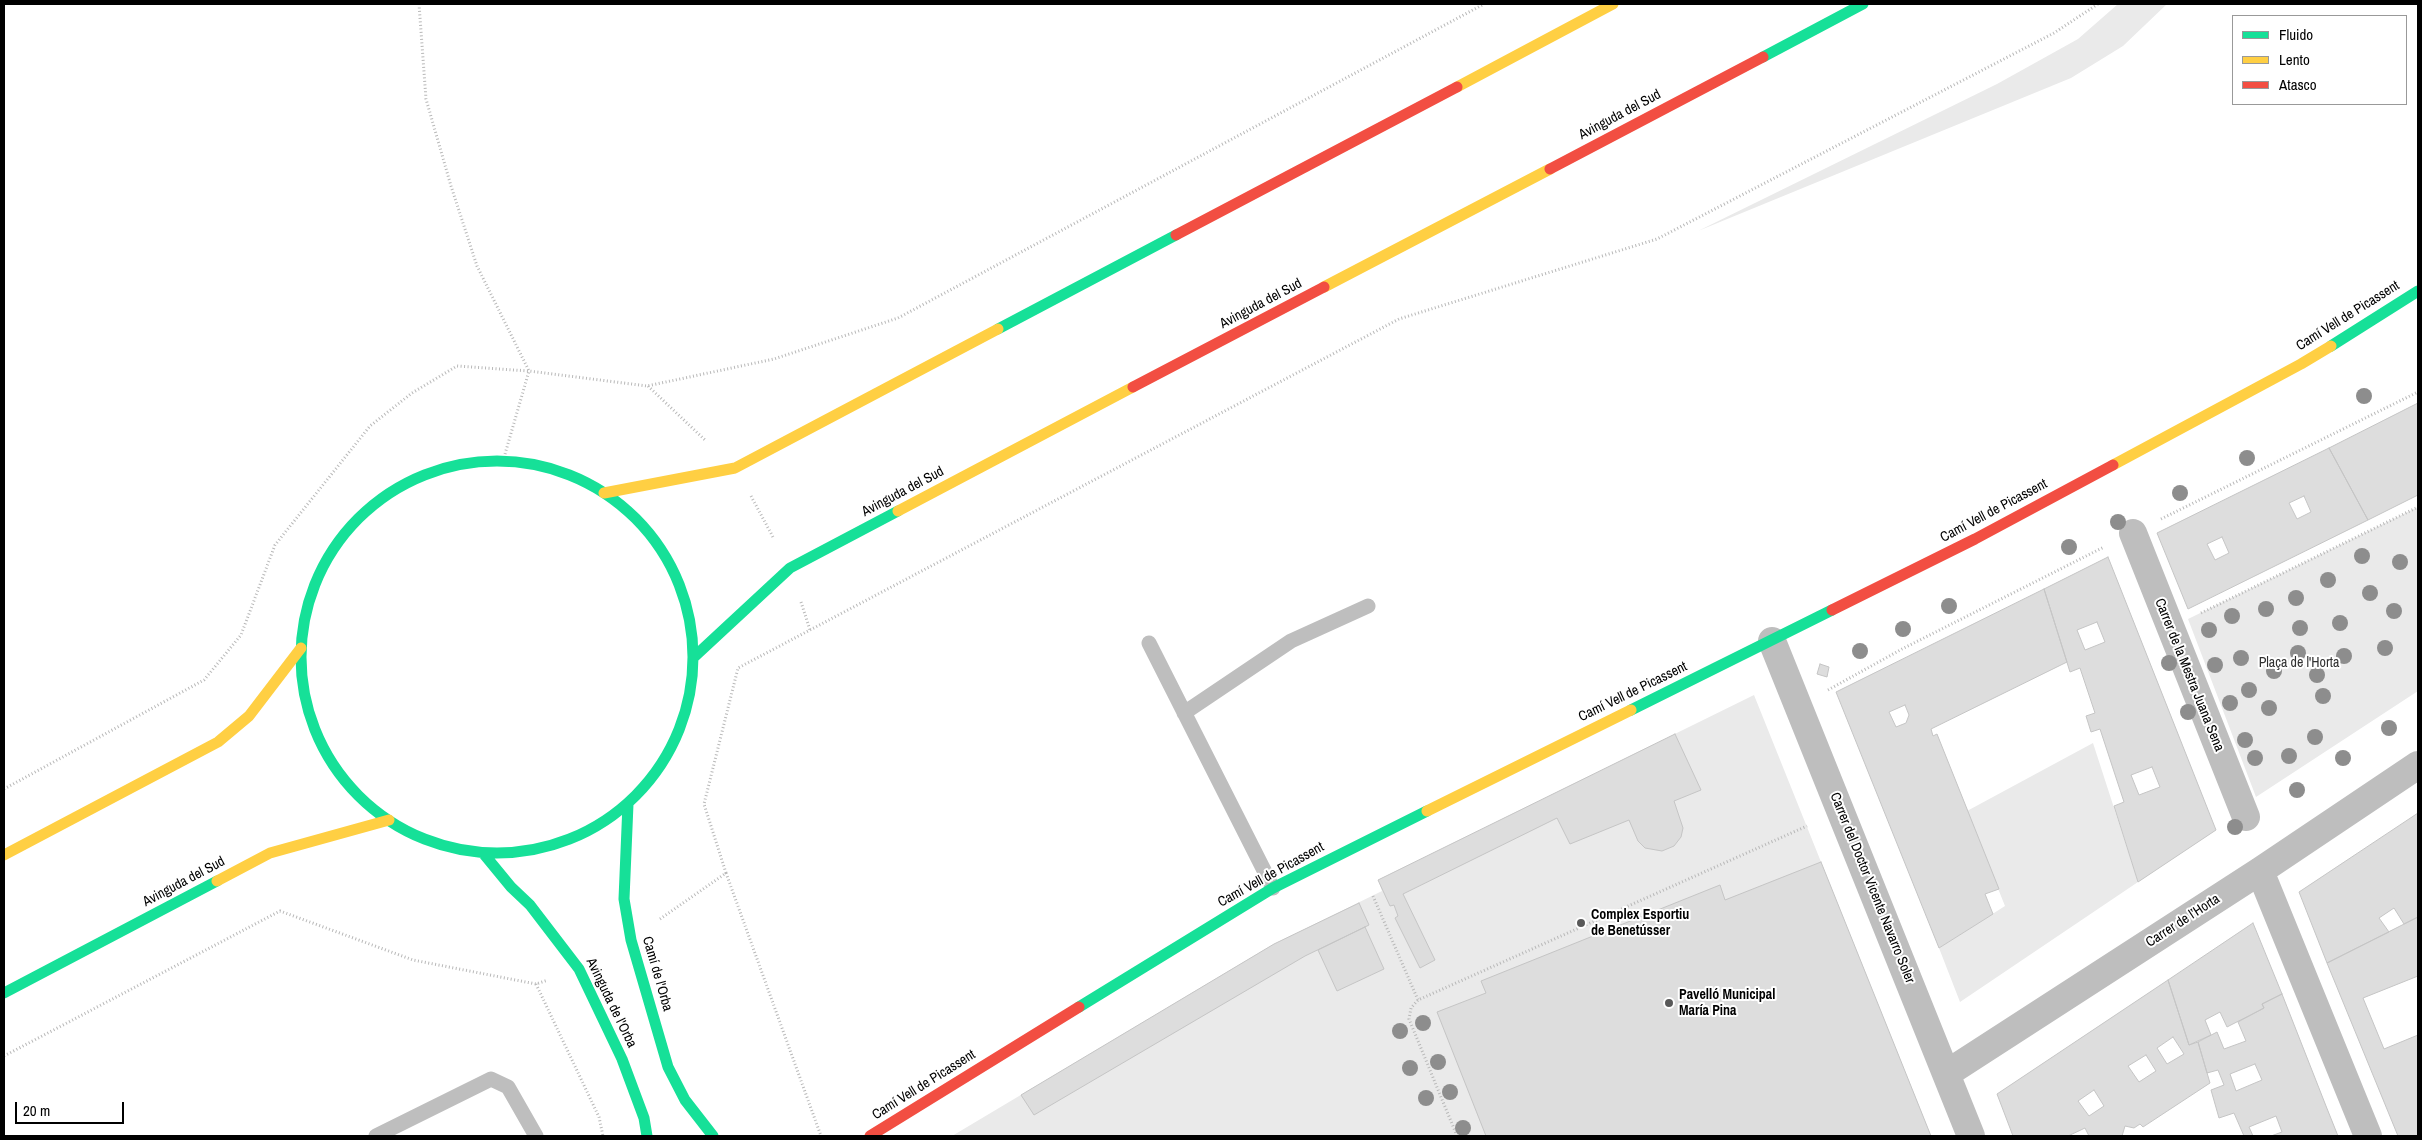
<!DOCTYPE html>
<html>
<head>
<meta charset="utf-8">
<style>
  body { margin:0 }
  #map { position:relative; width:2422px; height:1140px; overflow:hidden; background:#fff; font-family:"Archivo Narrow",sans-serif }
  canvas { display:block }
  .frame { position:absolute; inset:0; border:5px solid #000; pointer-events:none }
  .legend { position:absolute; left:2232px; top:15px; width:175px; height:90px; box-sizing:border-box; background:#fff; border:1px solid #999; margin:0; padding:6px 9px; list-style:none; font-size:15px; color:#000 }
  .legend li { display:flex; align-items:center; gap:10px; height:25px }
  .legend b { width:25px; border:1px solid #999 }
  .scale { position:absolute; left:15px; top:1102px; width:109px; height:22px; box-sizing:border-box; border:2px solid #000; border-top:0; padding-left:6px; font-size:15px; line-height:18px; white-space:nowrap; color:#000; -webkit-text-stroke:4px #fff; paint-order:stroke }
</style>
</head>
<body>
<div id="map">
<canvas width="2422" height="1140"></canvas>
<div class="frame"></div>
<ul class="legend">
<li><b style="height:6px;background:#16e098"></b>Fluido</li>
<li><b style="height:6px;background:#ffcf43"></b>Lento</li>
<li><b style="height:6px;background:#f24e42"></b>Atasco</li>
</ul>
<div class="scale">20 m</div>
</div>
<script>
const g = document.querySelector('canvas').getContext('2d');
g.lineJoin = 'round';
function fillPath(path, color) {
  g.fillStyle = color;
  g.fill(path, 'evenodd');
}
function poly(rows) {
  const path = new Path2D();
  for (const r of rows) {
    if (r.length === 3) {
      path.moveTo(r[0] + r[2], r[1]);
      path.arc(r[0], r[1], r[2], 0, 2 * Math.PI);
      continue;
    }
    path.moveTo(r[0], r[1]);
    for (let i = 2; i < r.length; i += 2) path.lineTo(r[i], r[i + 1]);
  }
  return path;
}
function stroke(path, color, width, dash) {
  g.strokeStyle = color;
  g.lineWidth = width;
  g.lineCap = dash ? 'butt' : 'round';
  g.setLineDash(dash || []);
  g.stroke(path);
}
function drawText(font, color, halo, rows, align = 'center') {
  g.font = font + ' "Archivo Narrow",sans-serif';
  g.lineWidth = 4;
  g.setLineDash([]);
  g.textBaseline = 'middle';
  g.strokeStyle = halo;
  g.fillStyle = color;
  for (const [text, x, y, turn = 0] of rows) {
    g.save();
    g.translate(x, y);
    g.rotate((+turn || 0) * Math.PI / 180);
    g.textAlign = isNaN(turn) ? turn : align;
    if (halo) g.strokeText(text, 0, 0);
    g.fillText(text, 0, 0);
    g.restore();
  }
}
fillPath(poly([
  [2118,4,2167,4,2123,46,2071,78,1698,231,1997,84,2078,39],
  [2418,507,2418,691,2256,797,2188,619],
  [1754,695,1931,1136,952,1136,1274,944,1382,891,1378,880],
  [2093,743,2138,882,1960,1002,1939,948,2005,906,1967,811]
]), '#eaeaea');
const building = poly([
  [2418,403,2418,495,2368,520,2329,448,2418,403],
  [2329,448,2368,520,2188,609,2157,533,2329,448],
  [2304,496,2311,512,2297,519,2289,503,2304,496],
  [2222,537,2229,553,2215,560,2207,544,2222,537],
  [2108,557,2216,830,2138,882,2114,806,2124,802,2100,729,2091,732,2086,716,2095,713,2080,668,2070,672,2044,589,2108,557],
  [2097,622,2105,642,2085,650,2077,630,2097,622],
  [2152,767,2160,787,2139,795,2131,775,2152,767],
  [2044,589,2067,662,1931,729,1933,736,1937,734,1999,889,1985,894,1993,914,1939,948,1836,692,2044,589],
  [1905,705,1909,715,1906,723,1896,727,1889,712,1905,705],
  [1820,664,1829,667,1827,677,1817,674,1820,664],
  [1675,734,1701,790,1674,801,1683,828,1681,837,1674,846,1662,851,1645,848,1638,841,1629,820,1570,844,1557,818,1403,894,1435,960,1420,968,1395,918,1398,916,1394,905,1390,906,1378,880,1675,734],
  [2418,813,2418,917,2404,924,2394,908,2379,918,2389,932,2327,963,2299,892,2418,813],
  [1821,862,1931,1136,1486,1136,1437,1012,1486,993,1481,981,1720,885,1725,900,1821,862],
  [1359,903,1369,925,1305,956,1034,1115,1021,1095,1274,944,1359,903],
  [2418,917,2418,976,2363,998,2384,1049,2418,1035,2418,1136,2398,1136,2327,963,2418,917],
  [2253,923,2282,994,2262,1004,2264,1008,2227,1027,2220,1012,2205,1020,2211,1035,2189,1045,2168,980,2253,923],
  [1365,927,1384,969,1337,991,1318,950,1365,927],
  [2168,980,2189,1045,2198,1042,2210,1083,2143,1127,2140,1124,2134,1128,2125,1126,2122,1136,2089,1136,2085,1128,2068,1136,2013,1136,1997,1094,2168,980],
  [2173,1037,2184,1054,2167,1064,2157,1048,2173,1037],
  [2146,1055,2156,1071,2139,1082,2128,1066,2146,1055],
  [2094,1090,2104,1106,2089,1116,2078,1101,2094,1090],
  [2282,994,2326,1106,2338,1136,2271,1136,2282,1132,2276,1116,2249,1127,2253,1136,2244,1136,2234,1113,2219,1118,2211,1090,2224,1085,2218,1070,2207,1073,2198,1042,2217,1032,2224,1049,2246,1041,2238,1022,2264,1008,2262,1004,2282,994],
  [2255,1064,2262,1080,2236,1091,2230,1074,2255,1064]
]);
fillPath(building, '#ddd');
stroke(building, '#c5c5c5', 1);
stroke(poly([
  [419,4,426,99,451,186,477,266,529,371,503,461],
  [648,386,705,440],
  [751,496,774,539],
  [2161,519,2418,392],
  [801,602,810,630],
  [2201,613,2418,507],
  [1828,690,1902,649,2104,547],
  [4,789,204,680,241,635,275,545,370,426,412,393,457,366,529,371,647,386,774,359,898,318,1484,4],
  [726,873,821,1136],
  [1373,896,1418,1000],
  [660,919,726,873,704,804,738,668,1399,319,1657,239,2054,33,2098,4],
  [536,984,599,1117,603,1136],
  [4,1056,280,911,413,960,536,984,548,980],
  [1457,1136,1409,1019,1411,1008,1418,1000,1807,826]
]), '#b8b8b8', 3, [1, 2.5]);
stroke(poly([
  [1149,643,1273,888],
  [1184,713,1291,641,1368,606],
  [376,1136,491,1079,508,1087,536,1136]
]), '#bebebe', 15);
stroke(poly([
  [2133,533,2246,817],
  [1772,641,1971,1136],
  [2260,871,2368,1136],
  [1946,1074,2260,871,2418,765]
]), '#bebebe', 28);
stroke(poly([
  [1763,57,1863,4],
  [998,329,1176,235],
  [2331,346,2418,291],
  [497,657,196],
  [693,658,790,568,898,511],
  [1631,710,1832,610],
  [628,804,624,899,631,940,668,1067,685,1100,713,1136],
  [483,853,511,887,530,905,579,969,622,1059,644,1118,647,1136],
  [4,993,217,881],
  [1079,1007,1273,888,1427,811]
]), '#16e098', 11);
stroke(poly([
  [1457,87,1613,4],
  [1324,287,1550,169],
  [2113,465,2301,364,2331,346],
  [604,493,735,468,998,329],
  [898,511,1133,387],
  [1427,811,1631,710],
  [4,855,218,742,249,716,301,648],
  [217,881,270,853,389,820]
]), '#ffcf43', 11);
stroke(poly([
  [1550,169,1763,57],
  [1176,235,1457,87],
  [1133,387,1324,287],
  [1832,610,1975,539,2113,465],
  [870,1136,1079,1007]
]), '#f24e42', 11);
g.fillStyle = '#8d8d8d';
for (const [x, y] of [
  [2364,396],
  [2247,458],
  [2180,493],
  [2118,522],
  [2069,547],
  [2362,556],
  [2400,562],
  [2328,580],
  [2370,593],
  [2296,598],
  [1949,606],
  [2266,609],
  [2394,611],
  [2232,616],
  [2340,623],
  [2300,628],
  [1903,629],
  [2209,630],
  [2385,648],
  [1860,651],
  [2298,653],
  [2344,656],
  [2241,658],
  [2169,663],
  [2215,665],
  [2274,671],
  [2317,675],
  [2249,690],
  [2323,696],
  [2230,703],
  [2269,708],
  [2188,712],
  [2389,728],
  [2315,737],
  [2245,740],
  [2289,756],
  [2255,758],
  [2343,758],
  [2297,790],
  [2235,827],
  [1423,1023],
  [1400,1031],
  [1438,1062],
  [1410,1068],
  [1450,1092],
  [1426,1098],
  [1463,1128]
]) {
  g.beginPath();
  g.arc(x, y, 8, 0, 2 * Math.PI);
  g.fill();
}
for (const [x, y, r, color] of [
  [1581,923,5,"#595959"],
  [1669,1003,5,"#595959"]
]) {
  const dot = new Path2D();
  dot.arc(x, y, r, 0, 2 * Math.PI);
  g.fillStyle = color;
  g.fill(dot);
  stroke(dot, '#fff', 2);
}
drawText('14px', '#000', '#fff', [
  ["Avinguda del Sud",1620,115,-28],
  ["Avinguda del Sud",1261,304,-28],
  ["Camí Vell de Picassent",2348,316,-32],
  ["Avinguda del Sud",903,492,-28],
  ["Camí Vell de Picassent",1994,511,-28],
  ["Carrer de la Mestra Juana Sena",2189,675,68],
  ["Camí Vell de Picassent",1633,692,-26],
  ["Camí Vell de Picassent",1271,875,-29],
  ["Avinguda del Sud",184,882,-28],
  ["Carrer del Doctor Vicente Navarro Soler",1872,888,68],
  ["Carrer de l’Horta",2183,921,-33],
  ["Camí de l'Orba",657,974,74],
  ["Avinguda de l'Orba",611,1003,64],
  ["Camí Vell de Picassent",924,1085,-32]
]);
drawText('14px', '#303030', '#fff', [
  ["Plaça de l'Horta",2299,663]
]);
drawText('bold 14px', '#000', '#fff', [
  ["Complex Esportiu",1591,915],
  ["de Benetússer",1591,931],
  ["Pavelló Municipal",1679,995],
  ["María Pina",1679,1011]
], 'left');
</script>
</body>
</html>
